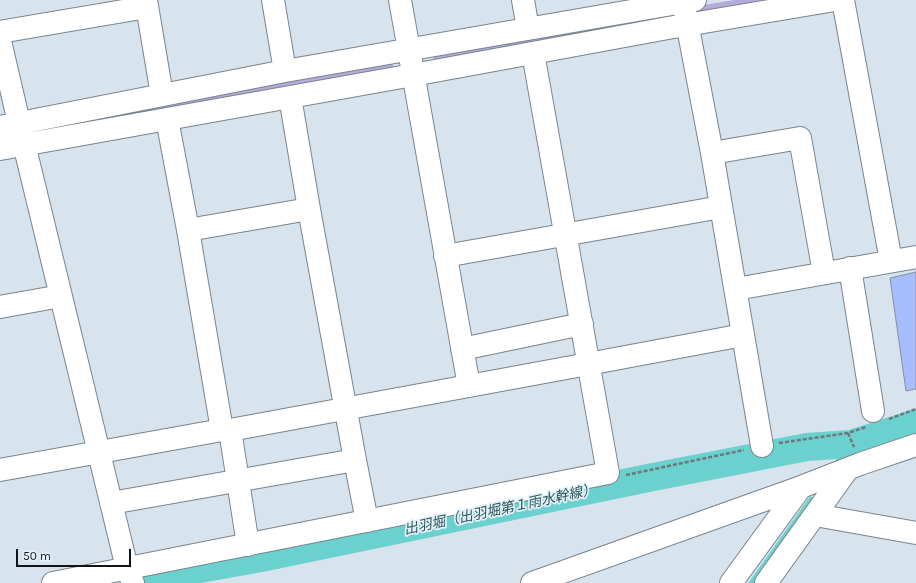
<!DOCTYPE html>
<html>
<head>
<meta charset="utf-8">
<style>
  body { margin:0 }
  #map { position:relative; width:916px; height:583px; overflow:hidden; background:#d7e3ed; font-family:Karla,sans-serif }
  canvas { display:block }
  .scale { position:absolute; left:16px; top:549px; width:115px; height:18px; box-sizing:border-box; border:2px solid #111518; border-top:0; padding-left:5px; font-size:12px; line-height:14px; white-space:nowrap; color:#111518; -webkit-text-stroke:3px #e4f0fa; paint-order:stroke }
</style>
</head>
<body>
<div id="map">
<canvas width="916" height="583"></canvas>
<div class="scale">50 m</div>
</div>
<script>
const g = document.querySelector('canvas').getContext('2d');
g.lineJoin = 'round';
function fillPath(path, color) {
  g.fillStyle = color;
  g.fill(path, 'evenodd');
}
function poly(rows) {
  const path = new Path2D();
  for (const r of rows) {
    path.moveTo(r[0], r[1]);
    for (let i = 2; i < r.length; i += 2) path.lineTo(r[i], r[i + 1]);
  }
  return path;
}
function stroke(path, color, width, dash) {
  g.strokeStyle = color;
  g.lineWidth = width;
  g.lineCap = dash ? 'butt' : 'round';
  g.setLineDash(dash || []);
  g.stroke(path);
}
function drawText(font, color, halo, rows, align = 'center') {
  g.font = font + ' Karla,"Noto Sans JP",sans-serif';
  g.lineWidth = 3.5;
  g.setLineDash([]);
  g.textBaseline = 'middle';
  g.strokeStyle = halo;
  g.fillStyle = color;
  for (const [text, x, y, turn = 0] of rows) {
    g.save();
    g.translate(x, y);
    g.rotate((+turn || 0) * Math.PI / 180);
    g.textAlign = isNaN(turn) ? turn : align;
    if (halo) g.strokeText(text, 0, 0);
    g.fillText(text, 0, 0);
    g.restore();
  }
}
fillPath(poly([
  [734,0,788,0,699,16,698,6],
  [669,13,671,21,434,64,433,53],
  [392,62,394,70,43,135,41,127]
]), '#b4aadb');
stroke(poly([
  [836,464,850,444],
  [751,583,811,499]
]), '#6ad1ce', 4.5);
stroke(poly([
  [857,442,916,423],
  [150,578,261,558,653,477,807,447,850,444]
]), '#6ad1ce', 28);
const building = poly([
  [916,272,916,389,906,391,890,278,916,272]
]);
fillPath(building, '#a5bcfd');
stroke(building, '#8a8f9b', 1);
const minor = poly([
  [146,0,162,95],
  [273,0,285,71],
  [400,0,469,386],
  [523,0,528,29],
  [843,0,891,261],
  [685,12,712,153,762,446],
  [0,32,147,7],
  [0,41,24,144,127,568,133,583],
  [290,97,309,209,355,460,367,521],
  [167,119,188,230,222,430],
  [0,127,285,71,695,0],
  [0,149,413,75,668,28,835,0],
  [712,153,800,138,824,273],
  [188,230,309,209],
  [445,256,721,207],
  [850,268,873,411],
  [736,289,916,257],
  [0,307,61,296],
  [462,349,582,324],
  [230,430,248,545],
  [0,470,222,430,230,430,588,364,743,335],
  [111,503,355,460],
  [815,515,916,533],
  [53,583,608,473,533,53],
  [532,583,801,487,860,464,916,445],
  [731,583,801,487],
  [766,583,847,470]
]);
stroke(minor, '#79848d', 24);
stroke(poly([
  [889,419,916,409],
  [848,433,854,447],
  [779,443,848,433,866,427],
  [626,475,744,450]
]), '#6f777d', 2.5, [4, 2]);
stroke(minor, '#fff', 22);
drawText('italic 14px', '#285654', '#e4f0fa', [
  ["出羽堀（出羽堀第１雨水幹線）",500,510,-12]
]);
</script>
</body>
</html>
